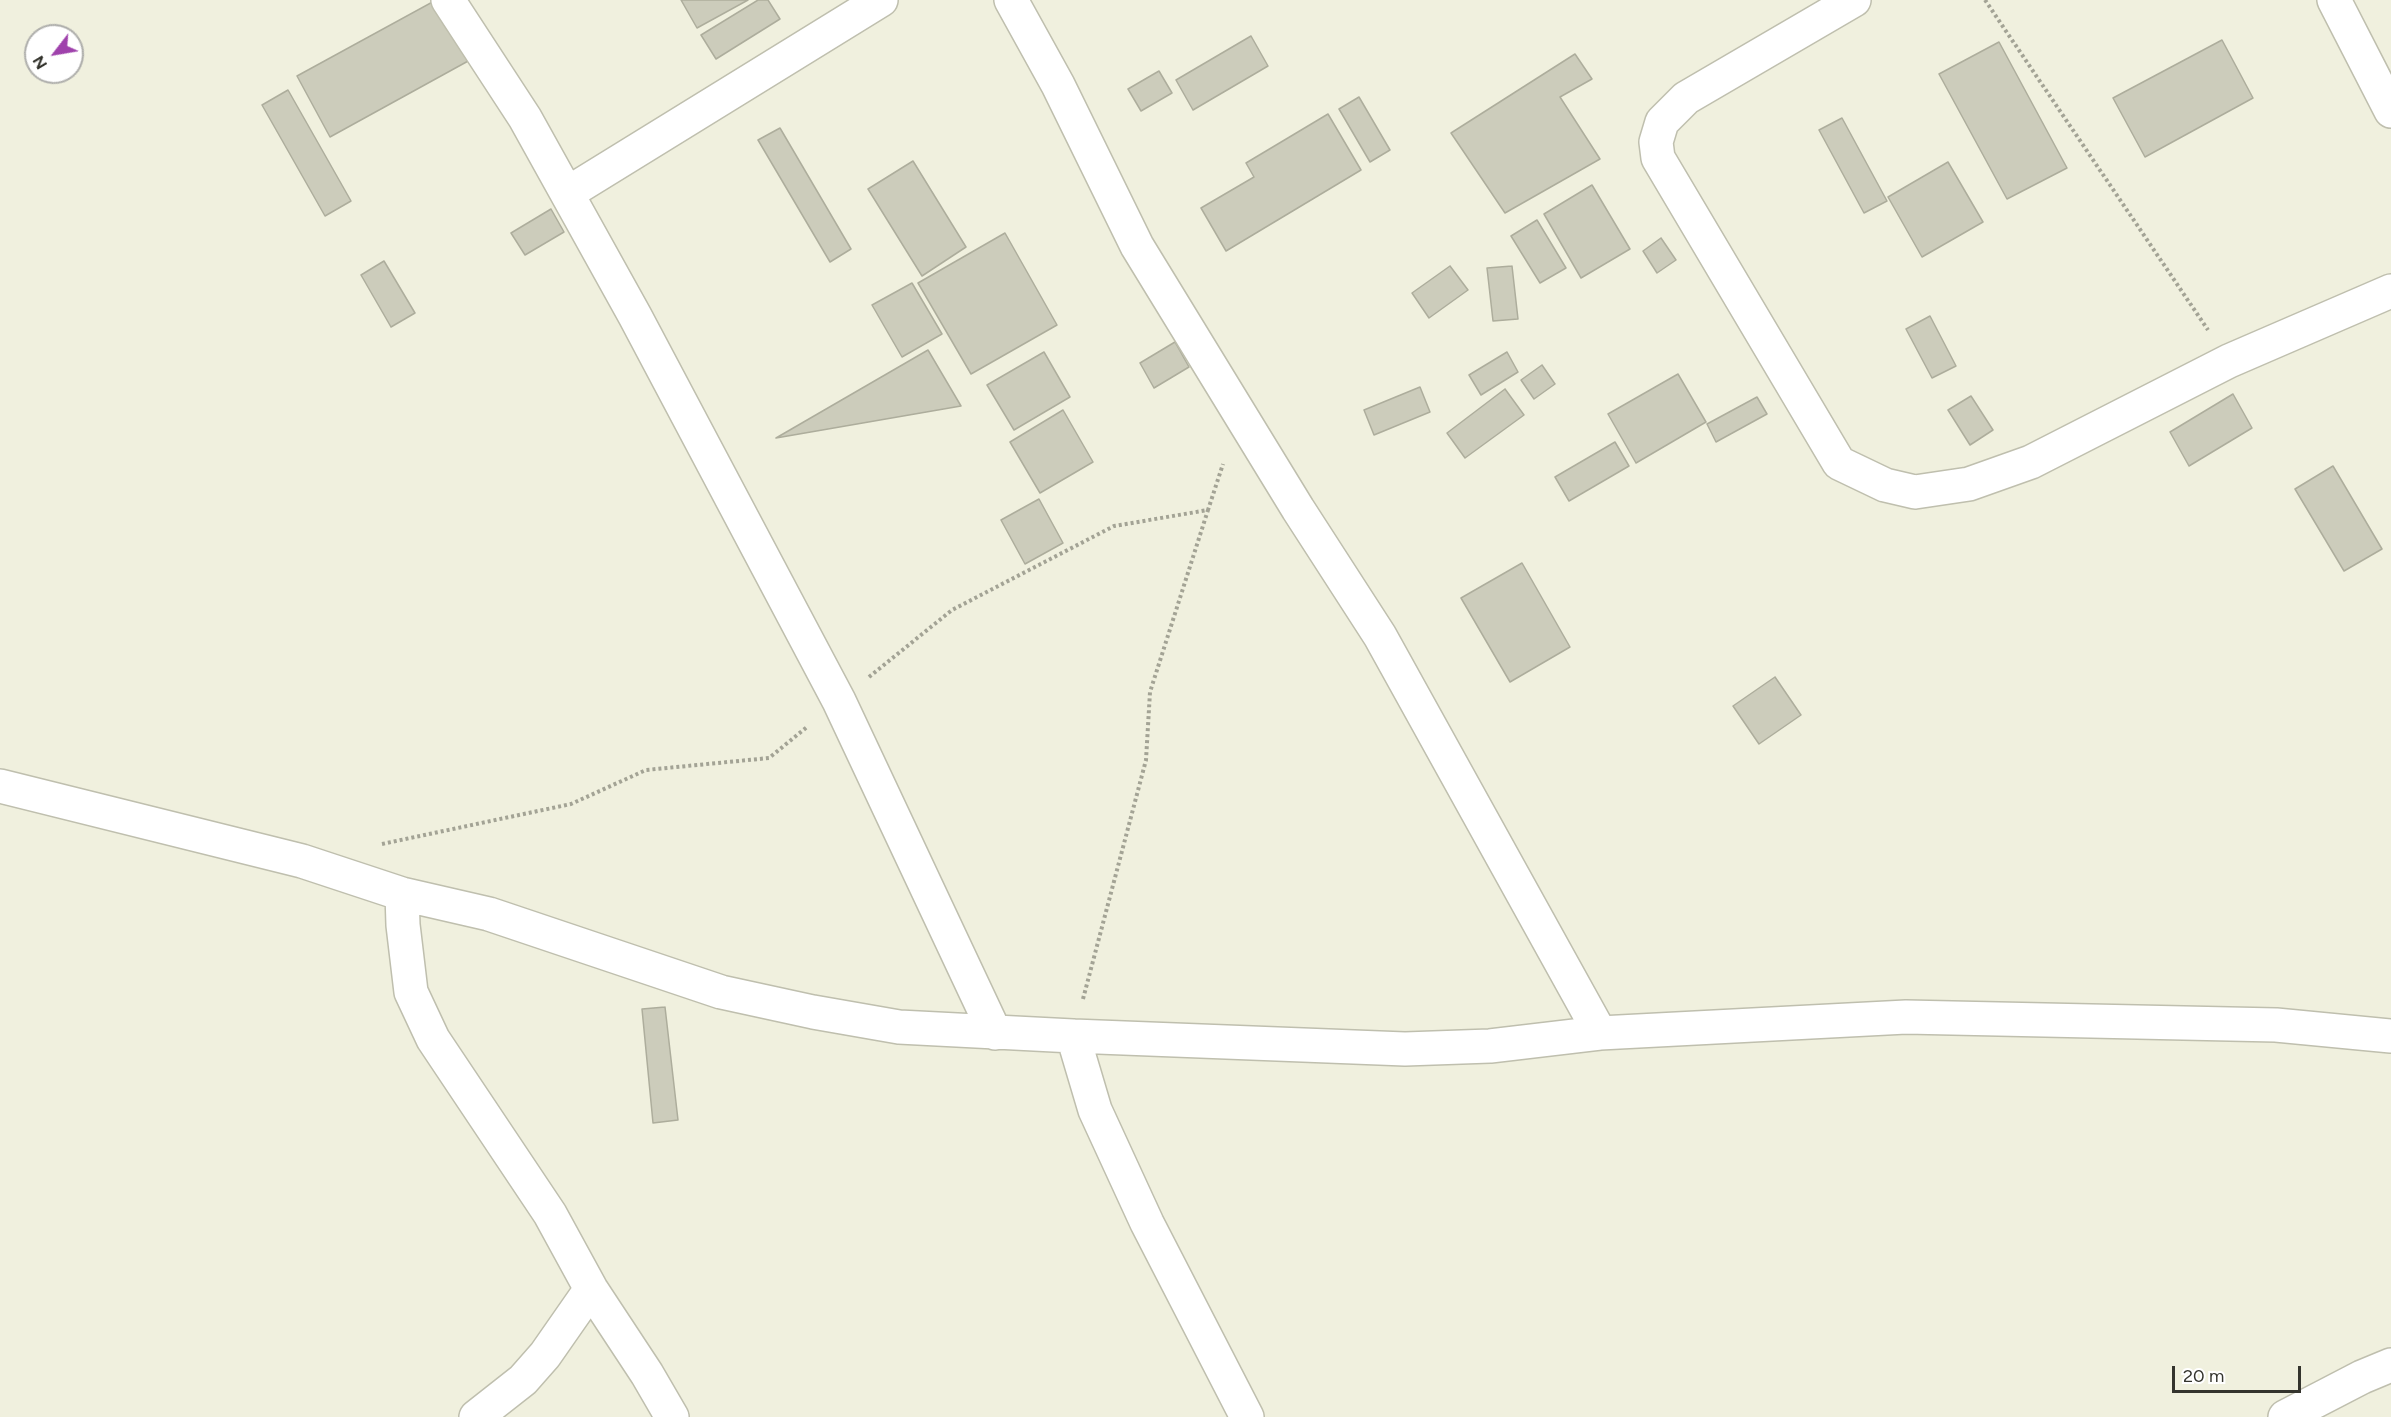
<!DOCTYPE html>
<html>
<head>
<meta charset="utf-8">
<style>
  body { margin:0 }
  #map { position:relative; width:2391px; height:1417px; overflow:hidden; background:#f0f0de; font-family:Figtree,sans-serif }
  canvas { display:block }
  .north { position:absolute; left:24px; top:24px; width:60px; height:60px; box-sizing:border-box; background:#fff; border:2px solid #aeaeab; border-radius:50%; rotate:239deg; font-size:16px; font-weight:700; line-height:24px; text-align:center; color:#34342d }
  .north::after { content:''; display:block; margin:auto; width:21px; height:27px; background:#9f42ac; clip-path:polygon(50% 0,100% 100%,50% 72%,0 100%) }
  .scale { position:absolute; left:2172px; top:1366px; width:129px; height:27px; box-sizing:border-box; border:3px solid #34342d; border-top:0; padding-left:8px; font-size:18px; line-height:21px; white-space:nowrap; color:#34342d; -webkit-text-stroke:4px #fff; paint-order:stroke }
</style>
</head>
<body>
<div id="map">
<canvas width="2391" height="1417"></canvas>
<div class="north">N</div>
<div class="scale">20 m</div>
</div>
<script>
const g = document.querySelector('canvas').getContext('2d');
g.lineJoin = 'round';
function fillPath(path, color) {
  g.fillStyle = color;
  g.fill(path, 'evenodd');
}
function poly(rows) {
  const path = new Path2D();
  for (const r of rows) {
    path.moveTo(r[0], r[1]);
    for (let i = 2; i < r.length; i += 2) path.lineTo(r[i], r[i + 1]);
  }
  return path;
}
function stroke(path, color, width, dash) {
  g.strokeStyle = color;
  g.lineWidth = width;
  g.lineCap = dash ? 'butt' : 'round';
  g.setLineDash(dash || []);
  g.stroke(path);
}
const building = poly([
  [436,0,470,60,330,137,297,76,436,0],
  [681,0,748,0,697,28,681,0],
  [758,0,768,0,780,19,716,59,701,35,758,0],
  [1251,36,1268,66,1193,110,1176,80,1251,36],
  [2222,40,2253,98,2145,157,2113,98,2222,40],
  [1999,42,2067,168,2007,199,1939,74,1999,42],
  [1575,54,1592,79,1560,97,1600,159,1505,213,1451,133,1575,54],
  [1159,71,1172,93,1141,111,1128,89,1159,71],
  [288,90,351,201,325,216,262,105,288,90],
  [1359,97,1390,150,1370,162,1339,109,1359,97],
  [1328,114,1361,170,1226,251,1201,208,1254,177,1246,163,1328,114],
  [1842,118,1887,201,1864,213,1819,130,1842,118],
  [780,128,851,249,830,262,758,140,780,128],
  [913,161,966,247,922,276,868,189,913,161],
  [1948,162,1983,222,1922,257,1888,197,1948,162],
  [1592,185,1630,249,1581,278,1544,214,1592,185],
  [551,209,564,232,525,255,511,233,551,209],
  [1537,220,1566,268,1540,283,1511,236,1537,220],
  [1005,233,1057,325,971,374,918,283,1005,233],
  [1661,238,1676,260,1657,273,1643,251,1661,238],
  [384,261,415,313,391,327,361,275,384,261],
  [1450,266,1468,290,1429,318,1412,293,1450,266],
  [1512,266,1518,319,1493,321,1487,268,1512,266],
  [912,283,942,334,902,357,872,305,912,283],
  [1930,316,1956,366,1932,378,1906,329,1930,316],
  [1175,342,1189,367,1154,388,1140,363,1175,342],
  [928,350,961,406,776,438,928,350],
  [1044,352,1070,397,1014,430,987,385,1044,352],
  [1507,352,1518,372,1481,395,1469,375,1507,352],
  [1542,365,1555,384,1534,399,1521,380,1542,365],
  [1678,374,1706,422,1636,463,1608,414,1678,374],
  [1420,387,1430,412,1374,435,1364,410,1420,387],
  [1505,389,1524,415,1465,458,1447,433,1505,389],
  [2233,394,2252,428,2189,466,2170,432,2233,394],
  [1971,396,1993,430,1970,445,1948,410,1971,396],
  [1757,397,1767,414,1716,442,1707,424,1757,397],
  [1063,410,1093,462,1040,493,1010,442,1063,410],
  [1615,442,1629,466,1569,501,1555,477,1615,442],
  [2333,466,2382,549,2344,571,2295,489,2333,466],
  [1039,499,1063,543,1025,564,1001,520,1039,499],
  [1522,563,1570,647,1510,682,1461,598,1522,563],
  [1775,677,1801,715,1759,744,1733,706,1775,677],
  [665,1007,678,1120,653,1123,642,1009,665,1007]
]);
fillPath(building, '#ccb');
stroke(building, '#adad9c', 1.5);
const street = poly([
  [448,0,525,118,635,316,839,701,995,1033],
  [1011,0,1058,85,1137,246,1298,509,1380,636,1600,1033],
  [1854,0,1686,98,1662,122,1656,142,1658,158,1839,463,1885,485,1915,492,1969,484,2031,462,2229,361,2391,291],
  [2334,0,2391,111],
  [568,193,881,0],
  [0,786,302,861,402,894,489,914,721,992,813,1012,899,1027,1073,1036,1405,1049,1490,1046,1600,1033,1906,1017,2276,1025,2391,1036],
  [402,894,403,925,411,992,433,1039,550,1214,591,1289,647,1374,672,1417],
  [1073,1036,1095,1110,1147,1223,1247,1417],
  [476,1417,523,1380,545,1355,591,1289],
  [2285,1417,2362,1377,2391,1365]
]);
stroke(street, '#bfbfae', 36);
stroke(poly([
  [1985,0,2208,330],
  [869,677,952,610,1114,526,1208,510,1223,464],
  [382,844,571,804,646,770,769,758,807,727],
  [1083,999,1146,760,1150,692,1208,510]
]), '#a3a395', 4, [3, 3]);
stroke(street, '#fff', 33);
</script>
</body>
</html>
